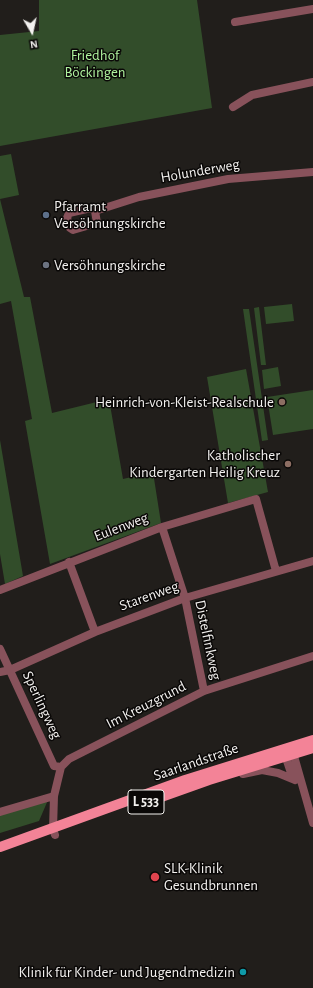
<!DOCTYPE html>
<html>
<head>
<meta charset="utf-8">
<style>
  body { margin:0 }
  #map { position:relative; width:313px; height:988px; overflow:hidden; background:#211e1b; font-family:"Alegreya Sans",sans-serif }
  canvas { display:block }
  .north { position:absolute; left:12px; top:12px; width:40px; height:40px; -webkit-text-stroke:3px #0a0807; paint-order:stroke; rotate:171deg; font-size:11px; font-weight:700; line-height:16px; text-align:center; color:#f3f1ef }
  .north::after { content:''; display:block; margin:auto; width:14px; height:18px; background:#f3f1ef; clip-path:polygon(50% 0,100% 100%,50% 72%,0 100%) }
</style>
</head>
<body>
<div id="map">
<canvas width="313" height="988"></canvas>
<div class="north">N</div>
</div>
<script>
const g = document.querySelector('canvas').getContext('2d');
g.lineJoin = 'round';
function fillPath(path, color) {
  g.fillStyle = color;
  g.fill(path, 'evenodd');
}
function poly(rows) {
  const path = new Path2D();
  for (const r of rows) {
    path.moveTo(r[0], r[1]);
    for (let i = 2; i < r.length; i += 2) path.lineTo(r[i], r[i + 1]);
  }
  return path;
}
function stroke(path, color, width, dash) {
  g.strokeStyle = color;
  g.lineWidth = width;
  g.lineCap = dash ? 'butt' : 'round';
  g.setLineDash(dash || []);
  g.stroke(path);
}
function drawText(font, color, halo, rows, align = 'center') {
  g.font = font + ' "Alegreya Sans",sans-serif';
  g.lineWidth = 3;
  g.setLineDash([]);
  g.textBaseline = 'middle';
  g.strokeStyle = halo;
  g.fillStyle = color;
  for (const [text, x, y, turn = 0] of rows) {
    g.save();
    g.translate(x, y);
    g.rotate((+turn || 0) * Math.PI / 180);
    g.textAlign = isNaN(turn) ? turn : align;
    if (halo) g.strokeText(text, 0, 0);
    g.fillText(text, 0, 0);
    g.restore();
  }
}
fillPath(poly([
  [39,0,197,0,212,108,0,146,0,35,39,31],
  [11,154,19,195,0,199,24,297,30,297,52,413,109,399,123,479,153,472,161,523,50,564,25,421,32,419,11,301,0,304,0,156],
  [292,304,294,321,266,324,264,307],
  [259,307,266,365,261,365,254,308],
  [243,309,249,309,268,440,262,441],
  [278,367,281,386,264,389,262,370],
  [246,369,268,492,228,503,207,377],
  [313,390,313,429,273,435,267,397],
  [0,440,23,576,5,584,0,554],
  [48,800,39,821,0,833,0,814]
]), '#324d2a');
stroke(poly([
  [235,22,313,9],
  [233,107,252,95,313,82],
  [91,208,95,211,97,223,73,230,70,228,67,218,69,213,91,208],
  [95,211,139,197,228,179,313,172],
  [162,527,185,598,204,691],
  [69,562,95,632],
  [0,590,162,527,256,499,276,571],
  [0,649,54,766,61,767],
  [0,672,10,670,95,632,185,598,313,561],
  [292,749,313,823],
  [287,752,287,761,292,776,295,780],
  [243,774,262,770,278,773,295,780],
  [0,812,54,796],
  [55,835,53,829,54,796,61,767,69,759,204,691,313,656]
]), '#88525b', 8);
stroke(poly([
  [136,806,209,780,313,748],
  [0,847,185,780,313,740]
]), '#f38397', 10);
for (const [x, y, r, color] of [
  [46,215,4,"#5c6f8a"],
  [46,265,4,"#6b7280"],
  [282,402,4,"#8d6e63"],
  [288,464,4,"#8d6e63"],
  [155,877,5,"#e0444e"],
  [243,972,4,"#0f9aa8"]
]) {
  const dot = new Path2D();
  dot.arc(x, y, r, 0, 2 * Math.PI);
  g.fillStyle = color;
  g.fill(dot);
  stroke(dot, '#0a0807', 1.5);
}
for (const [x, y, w] of [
  [146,802,36]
]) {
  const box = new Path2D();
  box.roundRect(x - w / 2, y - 12, w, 24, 3);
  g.fillStyle = '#0a0807';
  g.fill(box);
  stroke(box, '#f3f1ef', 1);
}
drawText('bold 14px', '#f3f1ef', null, [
  ["L 533",146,802]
]);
drawText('15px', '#aff39e', '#0a0807', [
  ["Friedhof",95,55],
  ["Böckingen",95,72]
]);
drawText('15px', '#f3f1ef', '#0a0807', [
  ["Holunderweg",200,171,-10],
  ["Eulenweg",121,527,-21],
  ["Starenweg",149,596,-20],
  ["Distelfinkweg",208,640,78],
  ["Sperlingweg",42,705,65],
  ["Im Kreuzgrund",146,705,-27],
  ["Saarlandstraße",196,762,-19]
]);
drawText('15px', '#f3f1ef', '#0a0807', [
  ["Pfarramt",54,206],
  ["Versöhnungskirche",54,223],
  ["Versöhnungskirche",54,265],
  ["Heinrich-von-Kleist-Realschule",274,402,"right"],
  ["Katholischer",280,455,"right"],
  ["Kindergarten Heilig Kreuz",280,472,"right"],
  ["SLK-Klinik",164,868],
  ["Gesundbrunnen",164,885],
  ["Klinik für Kinder- und Jugendmedizin",235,972,"right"]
], 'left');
</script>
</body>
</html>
